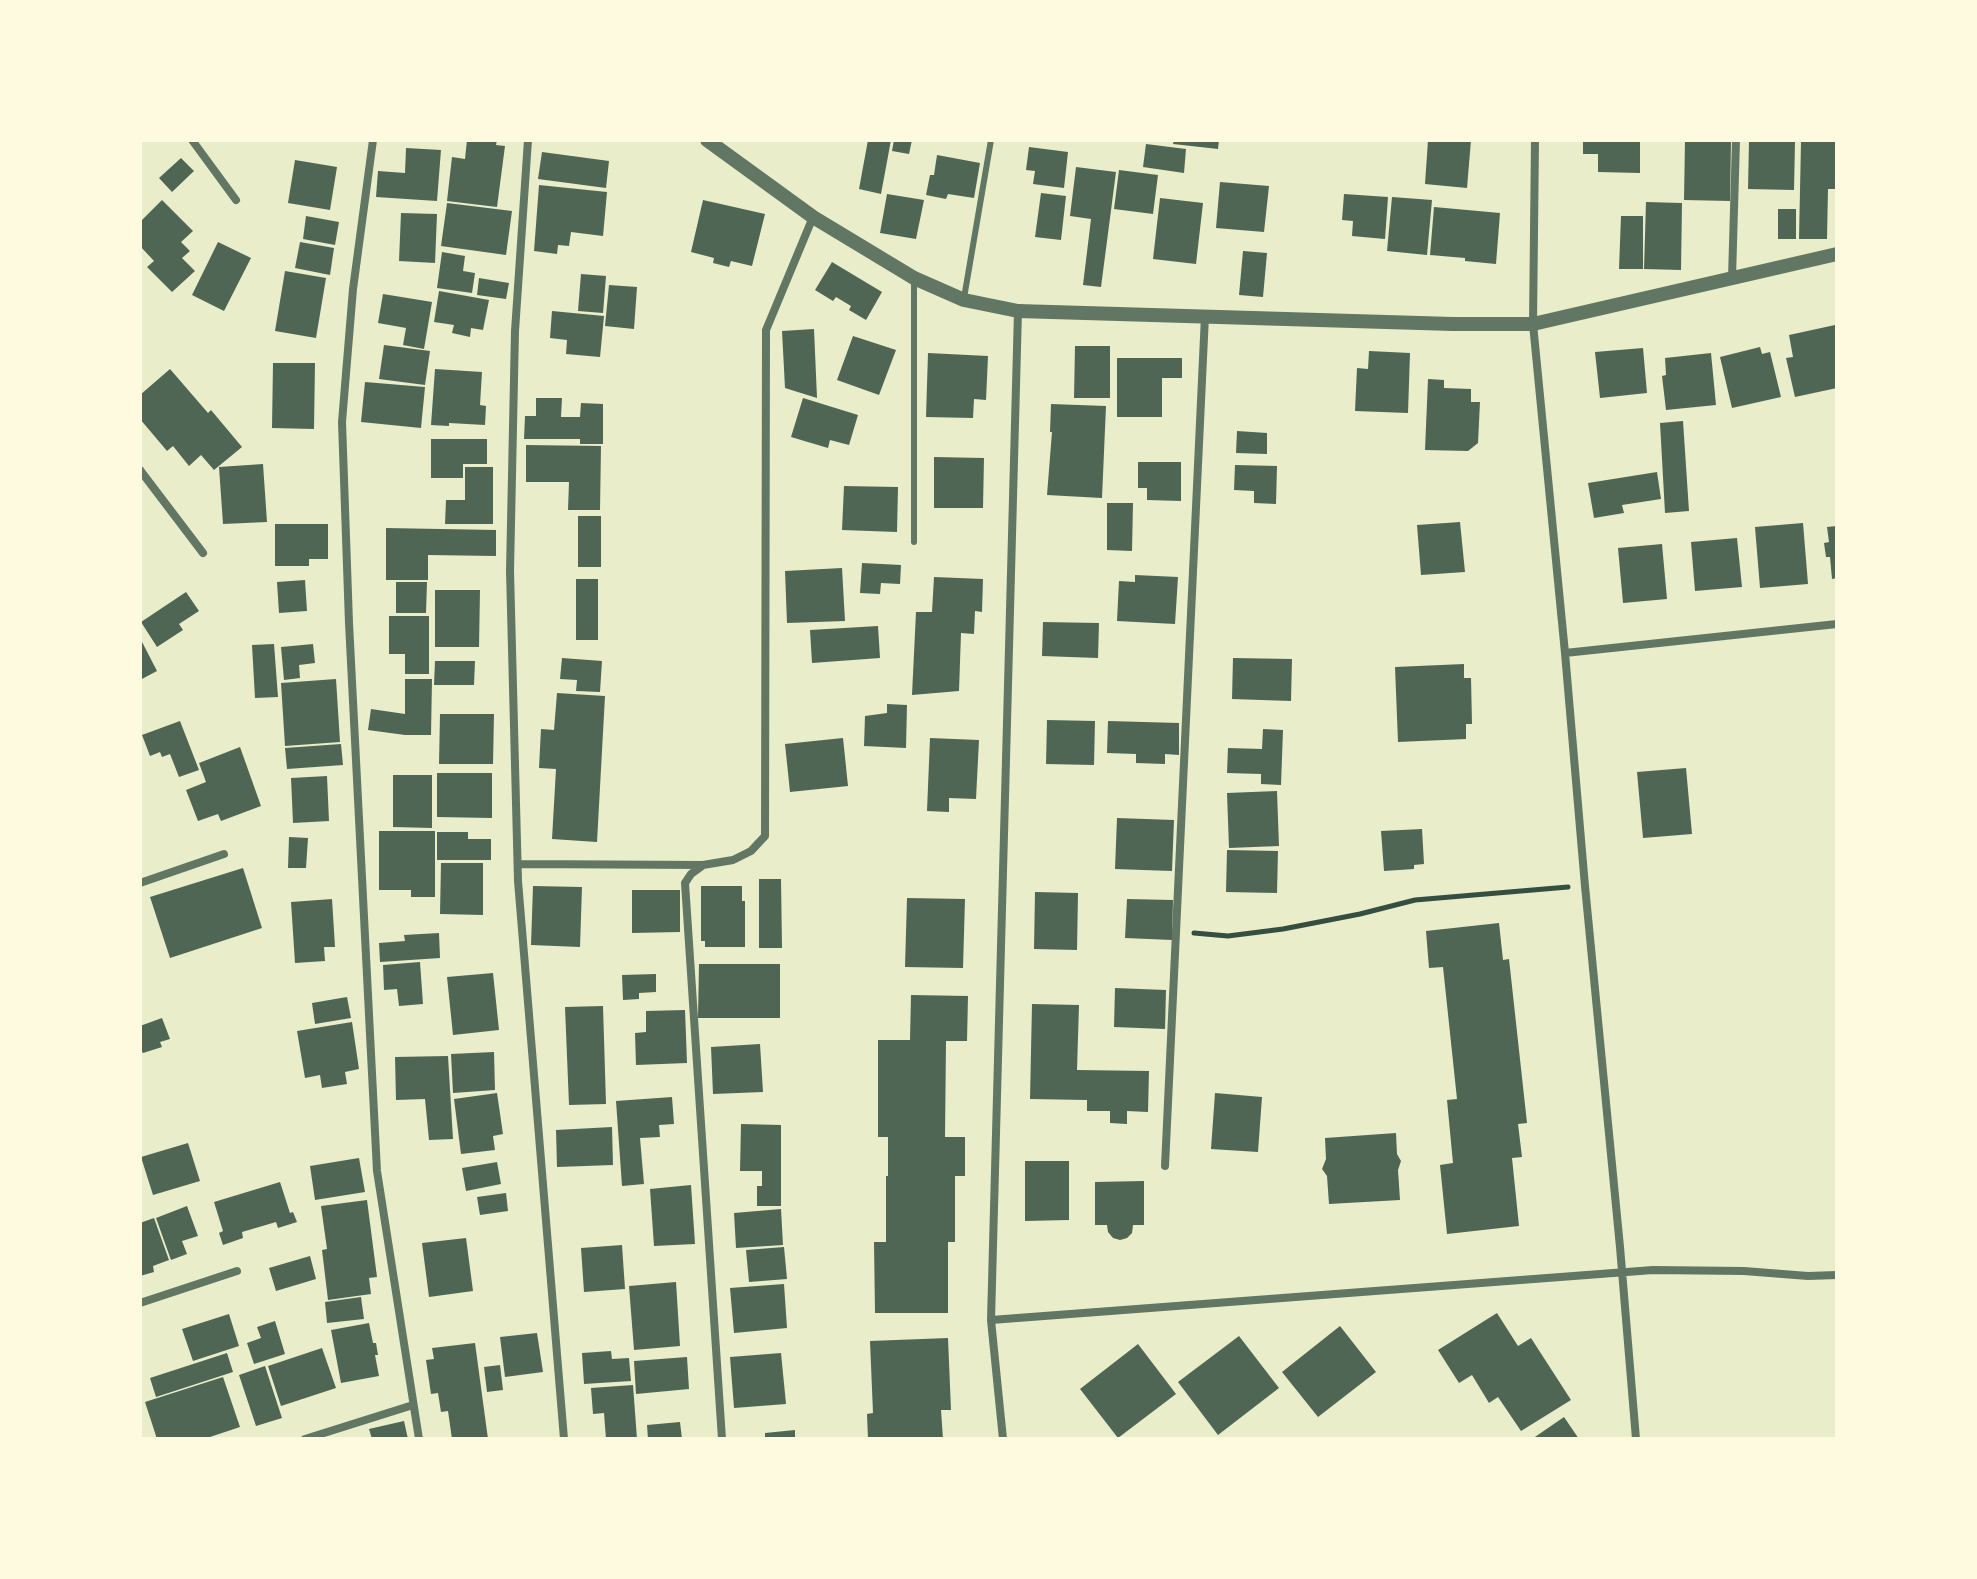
<!DOCTYPE html>
<html>
<head>
<meta charset="utf-8">
<style>
  body { margin:0 }
  #map { position:relative; width:1977px; height:1579px; overflow:hidden; background:#e9edc9; font-family:"PT Sans Narrow",sans-serif }
  canvas { display:block }
  .frame { position:absolute; inset:0; border:142px solid #fefae0; pointer-events:none }
</style>
</head>
<body>
<div id="map">
<canvas width="1977" height="1579"></canvas>
<div class="frame"></div>
</div>
<script>
const g = document.querySelector('canvas').getContext('2d');
g.lineJoin = 'round';
function fillPath(path, color) {
  g.fillStyle = color;
  g.fill(path, 'evenodd');
}
function poly(rows) {
  const path = new Path2D();
  for (const r of rows) {
    path.moveTo(r[0], r[1]);
    for (let i = 2; i < r.length; i += 2) path.lineTo(r[i], r[i + 1]);
  }
  return path;
}
function stroke(path, color, width, dash) {
  g.strokeStyle = color;
  g.lineWidth = width;
  g.lineCap = dash ? 'butt' : 'round';
  g.setLineDash(dash || []);
  g.stroke(path);
}
fillPath(poly([
  [467,140,497,140,496,145,505,146,497,207,447,201,452,157,465,159],
  [868,140,891,140,881,194,859,189],
  [894,140,912,140,909,154,892,151],
  [1174,140,1219,140,1218,149,1173,144],
  [1428,140,1471,140,1467,188,1425,184],
  [1583,140,1640,140,1640,173,1598,172,1598,154,1583,154],
  [1685,140,1731,140,1730,201,1684,200],
  [1749,141,1795,142,1794,190,1748,189],
  [1801,142,1837,142,1837,189,1828,189,1827,239,1799,239],
  [1146,144,1186,149,1184,173,1143,167],
  [1029,147,1068,152,1064,188,1033,184,1035,171,1026,170],
  [406,148,441,150,437,201,376,197,378,171,405,173],
  [542,152,609,161,606,188,538,179],
  [937,155,980,163,974,198,948,194,946,199,926,195,930,175,934,175],
  [181,158,194,171,172,192,159,178],
  [295,160,337,167,330,210,288,203],
  [1076,167,1116,172,1101,287,1083,285,1091,219,1070,216],
  [1119,170,1158,175,1153,214,1114,209],
  [1220,182,1269,186,1264,232,1216,228],
  [539,185,607,192,603,236,571,232,569,246,558,245,557,254,534,251],
  [1041,193,1066,196,1061,240,1035,237],
  [887,194,924,200,916,239,880,233],
  [1344,194,1388,197,1385,239,1352,236,1353,221,1342,220],
  [1392,197,1432,200,1427,255,1387,251],
  [1160,198,1203,203,1196,264,1153,259],
  [162,200,193,231,181,242,190,251,182,258,195,271,172,292,147,267,154,261,140,246,140,222],
  [703,200,765,214,752,266,731,261,729,267,713,263,714,258,691,252],
  [1646,202,1682,203,1681,270,1644,269],
  [447,203,512,211,506,255,441,246],
  [1434,207,1500,213,1496,264,1465,261,1465,258,1430,255],
  [1778,209,1796,209,1796,239,1778,239],
  [401,213,437,214,435,263,399,261],
  [306,216,339,222,335,245,303,239],
  [1621,216,1643,216,1643,269,1619,269],
  [218,242,251,258,224,311,192,295],
  [300,242,334,248,330,275,295,268],
  [1243,251,1267,253,1263,297,1239,295],
  [442,252,465,256,463,271,475,273,472,293,437,288],
  [832,262,882,292,866,320,849,310,851,306,836,297,833,301,815,290],
  [285,271,326,278,316,338,275,331],
  [581,274,606,276,603,313,578,311],
  [479,278,509,283,506,299,477,295],
  [609,285,637,287,634,329,605,326],
  [439,291,489,300,483,330,471,328,470,337,452,333,454,325,434,322],
  [383,294,432,302,424,349,403,345,406,328,378,323],
  [552,311,604,316,600,357,566,354,567,340,550,338],
  [1835,325,1837,333,1837,388,1795,397,1786,358,1793,357,1789,335],
  [814,329,817,398,785,388,782,331],
  [853,336,896,350,879,395,837,380],
  [384,345,430,351,425,385,379,379],
  [1075,346,1110,346,1110,398,1074,398],
  [1760,347,1762,354,1770,352,1781,397,1732,408,1720,357],
  [1643,348,1647,393,1600,398,1595,352],
  [1369,351,1410,353,1408,413,1355,411,1357,368,1368,369],
  [928,353,988,356,986,400,974,399,973,418,926,417],
  [1711,353,1716,405,1666,410,1662,376,1666,375,1665,358],
  [1117,358,1182,358,1182,378,1162,378,1162,417,1117,417],
  [273,363,315,363,314,429,272,428],
  [170,369,208,413,211,410,242,447,214,470,201,455,189,466,173,446,167,451,140,419,140,395],
  [435,369,482,372,480,405,486,406,485,425,449,423,449,426,431,425],
  [1428,379,1444,380,1444,388,1471,389,1471,402,1480,402,1478,443,1468,451,1425,450],
  [365,382,425,387,421,428,361,422],
  [536,398,562,398,561,417,580,417,581,403,603,404,603,444,580,444,580,439,524,439,525,416,536,416],
  [803,398,858,415,849,445,830,440,828,448,791,437],
  [1051,404,1106,406,1102,498,1047,495,1052,432,1050,432],
  [1683,421,1689,511,1665,513,1660,423],
  [1237,431,1267,433,1267,454,1236,453],
  [431,439,487,439,487,464,463,464,463,478,431,478],
  [526,445,601,446,600,510,568,510,569,482,526,482],
  [934,457,984,458,983,508,934,508],
  [1138,462,1181,462,1181,501,1147,500,1147,488,1138,488],
  [263,464,267,522,223,524,219,467],
  [1235,465,1277,466,1276,504,1254,503,1254,491,1234,490],
  [465,467,493,467,493,524,445,524,446,500,465,500],
  [1657,472,1661,499,1622,505,1624,513,1594,518,1588,483],
  [844,486,898,487,897,532,842,530],
  [1107,503,1133,503,1132,551,1107,550],
  [578,516,601,516,601,567,578,567],
  [1460,522,1465,572,1421,575,1417,525],
  [1803,523,1808,584,1760,588,1755,527],
  [275,524,328,524,328,559,309,559,309,566,275,566],
  [1837,526,1837,578,1832,579,1830,557,1826,557,1824,543,1829,542,1827,527],
  [386,528,496,530,496,556,428,555,428,580,386,580],
  [1737,538,1742,587,1695,591,1691,542],
  [1662,544,1667,599,1623,603,1618,548],
  [862,563,901,565,900,584,881,583,880,594,860,593],
  [842,568,845,621,787,623,785,571],
  [1135,575,1178,577,1175,624,1117,621,1119,581,1135,582],
  [934,577,983,579,982,612,975,611,974,634,961,633,959,691,912,695,916,612,932,612],
  [576,579,598,579,598,640,576,640],
  [305,580,307,611,279,613,277,582],
  [396,582,427,582,426,613,396,613],
  [435,590,480,590,479,647,435,647],
  [186,592,199,611,179,624,183,630,157,647,141,622],
  [389,616,429,616,429,674,405,674,405,654,389,654],
  [1043,622,1099,623,1098,658,1042,656],
  [878,626,880,658,812,663,810,630],
  [140,638,157,671,140,680],
  [274,644,278,697,255,698,252,645],
  [313,644,315,663,299,665,300,678,284,680,281,647],
  [562,658,602,661,600,692,576,691,577,680,560,679],
  [1233,658,1292,659,1291,701,1232,699],
  [435,661,475,661,474,685,434,685],
  [1464,664,1464,678,1471,678,1472,724,1466,724,1466,739,1398,742,1395,667],
  [336,679,340,742,285,746,281,683],
  [405,679,432,679,431,735,405,735,368,730,371,709,405,714],
  [557,693,605,696,597,842,552,839,556,769,539,768,541,729,554,730],
  [887,704,907,705,906,748,864,746,865,716,887,713],
  [440,714,494,714,493,764,439,764],
  [1047,720,1095,721,1094,765,1046,764],
  [180,721,199,770,179,777,170,754,162,757,160,752,150,756,142,735],
  [1108,721,1179,723,1179,755,1165,754,1165,764,1136,763,1136,754,1107,753],
  [1263,729,1283,730,1281,785,1261,784,1261,774,1227,773,1228,748,1262,749],
  [843,738,848,786,790,792,785,744],
  [930,738,979,740,976,799,949,798,949,812,927,811],
  [341,744,343,765,287,769,285,748],
  [240,747,261,806,221,821,218,814,198,821,186,790,206,782,199,763],
  [1686,768,1692,834,1643,838,1637,772],
  [437,773,492,773,492,818,437,817],
  [393,775,432,775,432,828,393,827],
  [327,776,329,821,293,823,291,778],
  [1277,791,1279,846,1229,848,1227,793],
  [1117,818,1174,820,1172,871,1115,869],
  [1422,829,1424,864,1414,865,1414,869,1384,871,1381,831],
  [379,831,435,831,435,897,411,897,411,890,379,890],
  [437,832,468,832,468,839,491,839,491,860,437,860],
  [289,837,308,838,306,868,288,868],
  [1227,850,1278,851,1277,893,1226,892],
  [441,863,483,863,483,915,440,914],
  [243,868,262,928,170,958,150,897],
  [759,879,781,879,782,948,759,948],
  [533,886,582,887,580,947,531,945],
  [701,886,742,886,742,901,745,901,745,947,705,947,705,941,701,941],
  [632,890,680,890,680,932,632,933],
  [1035,892,1078,893,1077,950,1034,949],
  [907,898,965,899,963,968,905,967],
  [332,899,335,947,324,947,325,961,295,963,291,902],
  [1127,899,1173,900,1172,940,1125,938],
  [1499,923,1503,960,1509,959,1527,1123,1518,1124,1522,1157,1512,1158,1519,1226,1447,1234,1440,1165,1453,1163,1447,1100,1457,1099,1443,967,1429,968,1426,931],
  [439,933,440,958,380,962,379,943,405,941,404,935],
  [420,962,423,1004,399,1006,397,989,384,990,383,965],
  [699,964,780,964,780,1018,698,1018],
  [493,973,499,1030,453,1035,447,977],
  [656,974,656,992,639,993,639,999,623,1000,622,975],
  [1115,988,1166,990,1165,1029,1114,1027],
  [911,995,968,996,967,1041,946,1041,945,1137,965,1137,965,1176,955,1176,955,1242,948,1242,948,1313,875,1313,874,1242,886,1242,886,1176,888,1176,888,1137,878,1137,878,1040,910,1040],
  [347,997,351,1018,315,1024,312,1003],
  [1032,1004,1079,1005,1077,1070,1149,1071,1148,1112,1127,1111,1127,1124,1110,1123,1110,1111,1087,1111,1087,1100,1030,1099],
  [603,1006,606,1104,569,1105,565,1007],
  [685,1010,687,1063,636,1065,635,1033,646,1032,646,1011],
  [162,1018,170,1039,160,1042,162,1047,143,1053,140,1049,140,1026],
  [352,1022,359,1069,345,1072,347,1084,322,1088,320,1075,305,1078,297,1031],
  [760,1044,763,1092,713,1094,711,1047],
  [494,1052,495,1090,453,1093,451,1054],
  [448,1056,453,1139,429,1140,425,1099,396,1100,395,1057],
  [497,1093,503,1134,493,1136,495,1150,461,1154,454,1099],
  [1215,1093,1262,1097,1258,1152,1211,1149],
  [672,1097,674,1124,659,1125,660,1137,640,1138,644,1184,622,1186,616,1101],
  [741,1124,781,1125,781,1206,757,1206,757,1186,762,1186,762,1171,740,1171],
  [612,1127,613,1165,557,1167,556,1130],
  [1396,1133,1397,1154,1401,1161,1398,1170,1400,1200,1329,1204,1327,1176,1322,1169,1326,1159,1325,1138],
  [188,1143,200,1181,153,1195,141,1157],
  [359,1158,365,1192,315,1200,310,1166],
  [1025,1161,1069,1161,1069,1220,1025,1221],
  [497,1162,501,1184,466,1191,462,1168],
  [1144,1181,1144,1225,1133,1225,1132,1233,1127,1238,1120,1240,1113,1238,1108,1232,1107,1225,1095,1225,1095,1182],
  [280,1182,290,1213,293,1212,297,1222,278,1228,276,1222,242,1232,243,1238,223,1245,219,1233,223,1231,214,1202],
  [691,1185,695,1244,654,1246,650,1189],
  [506,1193,508,1211,480,1215,477,1197],
  [367,1200,377,1277,369,1278,371,1294,328,1300,322,1250,327,1249,321,1206],
  [187,1206,198,1236,182,1241,187,1254,171,1260,156,1218],
  [781,1209,783,1245,736,1248,734,1213],
  [154,1218,169,1260,153,1266,154,1272,140,1276,140,1223],
  [466,1238,473,1291,429,1297,422,1243],
  [622,1245,625,1289,584,1292,581,1248],
  [784,1247,787,1279,749,1282,746,1250],
  [310,1256,316,1279,276,1291,269,1268],
  [676,1282,680,1346,634,1350,629,1286],
  [784,1284,787,1328,734,1333,730,1288],
  [361,1297,364,1319,327,1323,325,1302],
  [1497,1313,1518,1346,1531,1338,1571,1400,1521,1431,1498,1397,1489,1403,1472,1375,1459,1383,1438,1350],
  [229,1314,239,1346,193,1361,182,1329],
  [275,1321,285,1354,254,1364,247,1343,261,1338,257,1327],
  [369,1323,373,1343,376,1343,378,1355,375,1355,379,1376,341,1383,331,1330],
  [1340,1326,1376,1372,1318,1417,1282,1372],
  [537,1333,543,1372,505,1377,500,1337],
  [1239,1336,1279,1388,1218,1435,1178,1382],
  [948,1338,951,1410,941,1410,943,1439,868,1439,867,1414,873,1413,870,1341],
  [475,1343,488,1439,452,1439,448,1411,441,1412,438,1393,431,1394,426,1360,434,1359,432,1348],
  [1138,1344,1176,1394,1118,1438,1080,1389],
  [322,1348,336,1388,281,1406,268,1366],
  [611,1351,612,1359,629,1358,631,1381,584,1384,582,1353],
  [227,1353,233,1372,156,1397,150,1378],
  [781,1353,786,1404,734,1408,730,1357],
  [687,1357,689,1389,636,1394,634,1361],
  [500,1365,503,1390,487,1392,484,1367],
  [265,1366,282,1418,256,1426,239,1375],
  [223,1377,240,1427,204,1439,157,1439,145,1402],
  [633,1385,637,1439,606,1439,604,1413,593,1414,591,1388],
  [1564,1417,1579,1439,1532,1439],
  [404,1421,408,1439,372,1439,369,1429],
  [680,1422,682,1439,648,1439,647,1425],
  [795,1430,795,1439,765,1439,765,1433]
]), '#4f6655');
stroke(poly([
  [1194,933,1228,936,1283,929,1360,914,1415,900,1568,887]
]), '#344e41', 5);
stroke(poly([
  [914,281,914,542],
  [964,298,991,140]
]), '#617663', 6);
stroke(poly([
  [192,140,236,200],
  [373,140,353,289,342,422,349,623,377,1171,419,1439],
  [528,140,515,331,510,571,518,881,564,1439],
  [1535,140,1533,324,1565,653,1585,886,1620,1247,1636,1439],
  [1732,278,1736,140],
  [140,470,203,553],
  [1565,653,1837,624],
  [518,864,703,865,733,860,751,851,765,836,766,330,813,217],
  [702,866,691,874,685,883,722,1439],
  [140,883,224,854],
  [1165,1166,1205,316],
  [140,1303,237,1271],
  [991,1320,1653,1270,1744,1271,1808,1276,1837,1275],
  [305,1439,413,1405],
  [1003,1439,991,1320,1018,311]
]), '#617663', 8);
stroke(poly([
  [707,140,813,217,914,278,964,300,1018,311,1453,324,1533,324,1837,254]
]), '#617663', 14);
</script>
</body>
</html>
